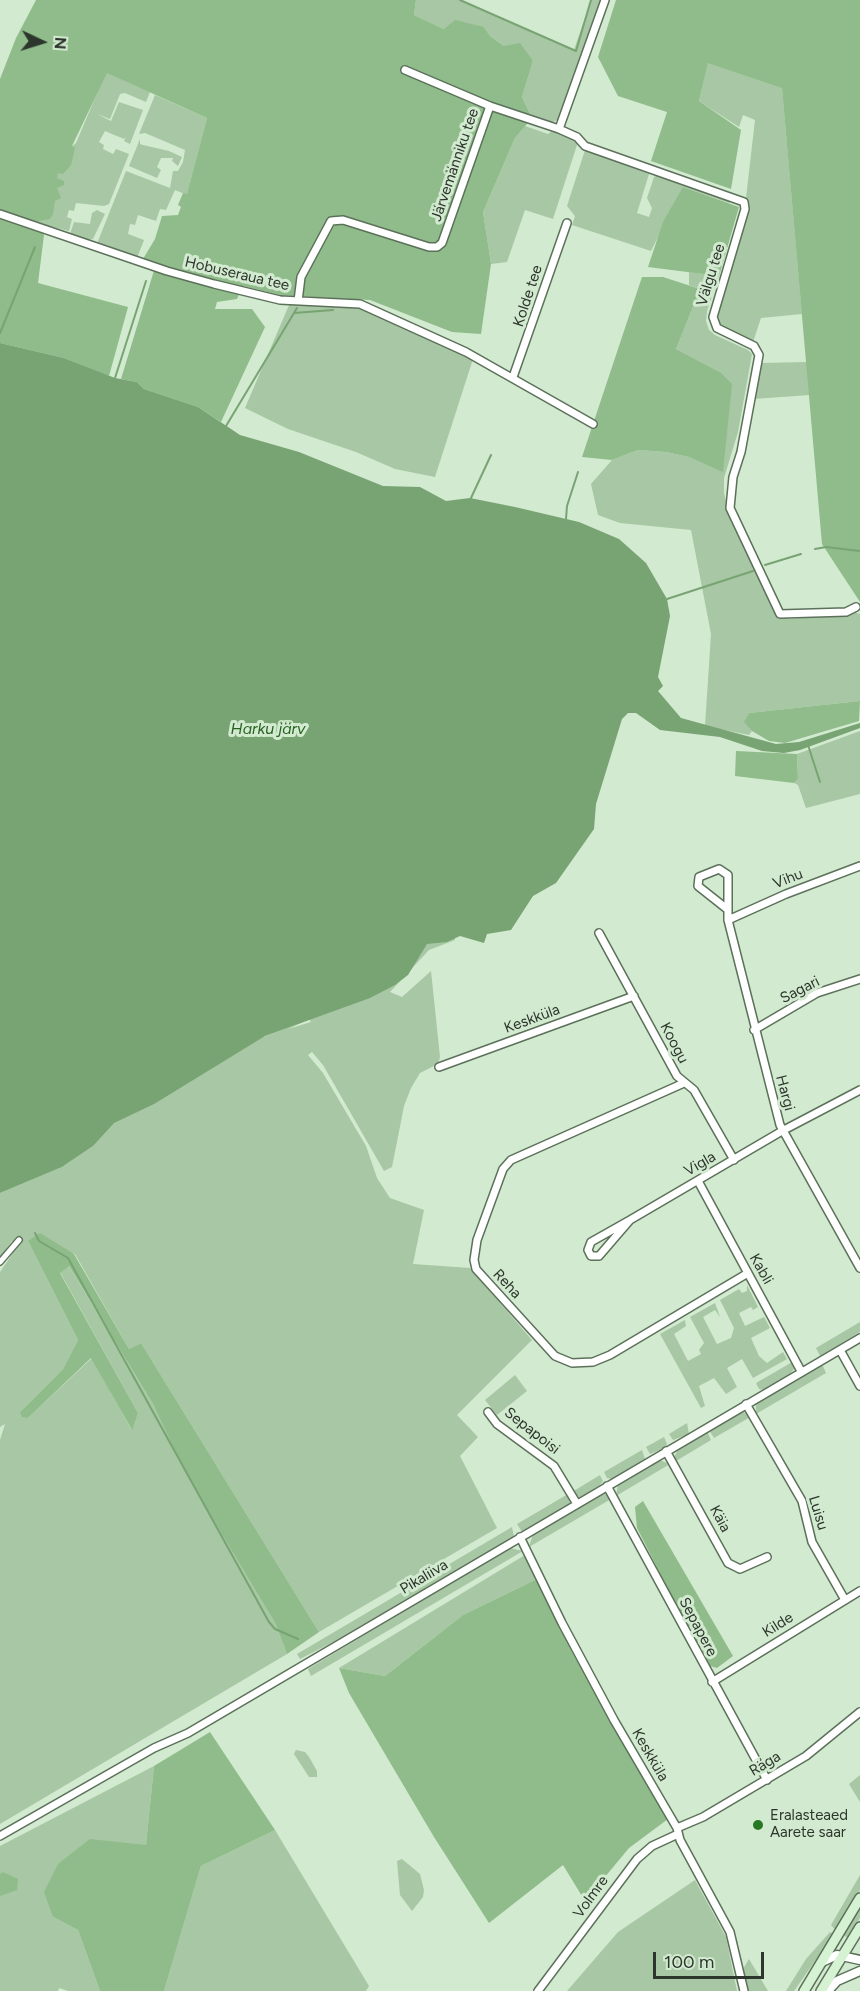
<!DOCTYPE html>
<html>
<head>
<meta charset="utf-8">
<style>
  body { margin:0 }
  #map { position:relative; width:860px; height:1991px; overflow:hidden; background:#d2eacf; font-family:Figtree,sans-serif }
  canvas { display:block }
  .north { position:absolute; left:12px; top:12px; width:60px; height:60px; -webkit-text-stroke:4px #d2eacf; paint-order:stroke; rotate:94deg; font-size:16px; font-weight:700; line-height:24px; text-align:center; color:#2d362c }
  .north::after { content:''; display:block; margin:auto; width:21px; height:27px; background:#2d362c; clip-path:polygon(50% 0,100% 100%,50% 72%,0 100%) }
  .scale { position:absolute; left:653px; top:1952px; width:111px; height:27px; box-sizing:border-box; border:3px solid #2d362c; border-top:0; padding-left:8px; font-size:18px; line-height:21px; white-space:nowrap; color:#2d362c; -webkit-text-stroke:4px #d2eacf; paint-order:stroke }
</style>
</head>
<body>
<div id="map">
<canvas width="860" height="1991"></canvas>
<div class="north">N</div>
<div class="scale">100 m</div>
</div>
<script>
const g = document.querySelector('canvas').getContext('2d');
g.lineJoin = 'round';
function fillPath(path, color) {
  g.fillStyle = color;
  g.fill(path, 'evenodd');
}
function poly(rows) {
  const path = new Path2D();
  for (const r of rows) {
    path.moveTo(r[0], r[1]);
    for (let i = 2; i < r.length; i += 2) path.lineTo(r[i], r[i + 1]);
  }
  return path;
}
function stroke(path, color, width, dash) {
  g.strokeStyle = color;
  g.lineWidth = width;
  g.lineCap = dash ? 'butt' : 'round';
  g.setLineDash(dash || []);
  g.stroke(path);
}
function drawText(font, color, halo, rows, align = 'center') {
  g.font = font + ' Figtree,sans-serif';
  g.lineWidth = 6;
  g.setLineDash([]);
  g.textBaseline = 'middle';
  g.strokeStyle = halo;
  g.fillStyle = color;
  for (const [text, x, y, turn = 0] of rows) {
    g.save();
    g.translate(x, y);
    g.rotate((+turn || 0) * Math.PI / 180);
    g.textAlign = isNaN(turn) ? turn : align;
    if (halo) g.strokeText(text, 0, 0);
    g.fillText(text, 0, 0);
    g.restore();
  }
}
fillPath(poly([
  [416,0,462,0,574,50,591,0,601,0,559,119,549,124,532,118,522,97,533,61,504,46,490,36,484,27,444,29,414,15],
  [708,62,782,87,802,314,761,318,753,342,725,330,716,320,749,210,749,203,746,198,755,120,743,115,739,127,699,101],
  [106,72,150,92,146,102,125,93,120,94,110,119,97,114,111,121,119,102,143,110,130,144,124,141,126,137,124,139,105,131,99,142,104,145,103,149,113,154,116,149,129,154,109,204,104,206,76,203,74,211,69,210,67,217,72,219,69,231,33,222,36,190,52,163,76,143],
  [155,95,207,118,187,195,175,190,166,210,160,209,156,221,138,215,135,225,130,224,128,234,144,240,137,258,99,245,98,241,126,171,170,188,173,171,178,171,183,162,185,150,145,133,139,134],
  [525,126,548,134,552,131,576,140,577,145,553,219,525,210,507,262,491,264,483,212,515,138],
  [140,139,140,144,143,145,169,151,182,157,178,166,172,161,173,158,161,158,157,167,161,170,157,178,129,166],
  [585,150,649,174,637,213,649,217,652,208,647,198,654,177,658,175,731,199,729,203,683,187,651,251,572,225,575,216,567,206],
  [97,210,105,214,93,239,88,240,70,234,74,222,90,224,92,213],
  [689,272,719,276,707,311,706,321,709,330,715,335,748,350,752,354,738,432,724,478,724,493,730,517,776,612,778,616,789,619,848,615,854,612,860,614,860,701,749,713,745,722,752,731,749,735,705,726,711,634,691,530,620,523,598,515,591,484,612,460,638,450,666,452,689,457,723,471,720,372,676,349,700,289,689,285],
  [289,305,359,308,473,359,435,477,395,469,356,452,288,429,245,408],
  [807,362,810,395,753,399,761,363],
  [860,731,860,794,806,808,798,785,794,783,798,779,797,754],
  [455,934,455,940,429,950,390,992,402,997,431,971,440,1057,438,1064,420,1073,411,1088,404,1106,392,1167,384,1171,323,1065,312,1052,308,1055,323,1073,366,1146,377,1178,390,1198,424,1210,413,1264,470,1268,532,1340,457,1415,478,1437,460,1456,497,1528,319,1632,141,1343,129,1349,75,1254,28,1241,78,1340,63,1369,20,1412,28,1418,92,1358,131,1429,138,1413,60,1272,68,1265,153,1404,186,1472,275,1623,287,1654,0,1824,0,1440,5,1424,0,1427,0,1272,17,1247,12,1241,0,1258,0,1193,62,1167,93,1146,73,1156,179,1069,305,1021,288,1029,311,1022,306,1014,388,950],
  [747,1285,758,1307,753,1310,751,1307,739,1313,745,1326,764,1317,770,1328,751,1338,759,1356,767,1363,783,1352,787,1359,753,1378,742,1359,727,1368,737,1387,726,1394,714,1378,699,1386,705,1406,701,1408,660,1334,685,1320,686,1326,674,1334,688,1361,701,1354,699,1350,704,1343,690,1317,715,1303,720,1317,715,1310,703,1317,717,1344,731,1338,734,1328,720,1300,739,1289,742,1293,747,1291],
  [860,1322,860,1332,820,1356,816,1348],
  [794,1361,794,1369,790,1374,763,1390,759,1389,756,1383],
  [822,1364,826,1373,756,1414,756,1405,760,1400],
  [515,1375,527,1391,497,1415,485,1400],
  [743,1412,752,1416,714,1438,709,1430],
  [687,1423,689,1434,673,1440,669,1434],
  [707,1431,711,1440,676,1461,674,1457,679,1448],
  [664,1437,667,1444,666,1447,650,1454,646,1447],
  [642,1450,645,1459,612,1479,607,1478,604,1472],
  [659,1460,670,1464,616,1496,618,1484],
  [600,1475,603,1481,600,1485,581,1497,574,1496,572,1492],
  [568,1494,570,1503,522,1532,517,1524],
  [606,1494,611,1499,529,1547,533,1534,599,1495],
  [512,1527,514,1537,335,1641,300,1659,297,1654],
  [510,1548,523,1551,311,1676,308,1669],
  [525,1555,537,1579,463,1615,385,1676,339,1668],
  [296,1750,305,1752,309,1757,317,1771,317,1777,309,1777,294,1754],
  [154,1766,146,1845,53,1917,78,1930,100,1991,68,1991,59,1988,58,1991,0,1991,0,1846],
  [860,1775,860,1802,849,1784],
  [275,1830,369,1986,366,1991,164,1991,201,1866],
  [402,1859,420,1874,424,1890,423,1897,412,1911,400,1895,397,1861],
  [860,1875,860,1890,836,1931,831,1925],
  [695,1880,726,1937,737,1991,567,1991,618,1932],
  [860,1907,860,1918,848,1938,843,1935],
  [830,1932,834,1934,794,1991,786,1991,806,1959],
  [749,1959,768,1991,748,1991,743,1969]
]), '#a8c7a4');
fillPath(poly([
  [36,0,416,0,414,15,444,29,455,20,484,27,490,36,504,46,520,43,533,61,522,97,532,118,515,138,483,212,491,264,481,334,452,332,370,300,280,295,243,286,237,299,217,302,215,309,252,309,265,327,221,422,198,407,144,389,137,382,121,379,156,264,143,259,155,239,162,216,178,215,181,207,178,205,183,193,187,194,207,118,107,73,72,146,75,148,71,165,63,174,58,173,57,178,64,181,64,185,57,188,61,198,55,201,53,214,50,219,34,222,44,235,38,283,128,307,109,376,64,358,0,343,0,79,16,38],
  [616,0,860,0,860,602,822,544,782,88,708,63,699,101,741,130,731,189,651,161,667,112,618,96,598,57],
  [683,187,739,207,719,276,648,267,663,222],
  [642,277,663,277,700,289,676,349,720,372,732,384,723,472,689,457,666,452,638,450,612,460,582,457],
  [860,701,859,721,785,743,769,741,752,731,744,722,749,713],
  [736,751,797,754,798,779,794,783,735,776],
  [40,1233,74,1254,129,1349,141,1343,319,1632,287,1654,275,1623,185,1472,153,1404,69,1266,60,1273,138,1413,132,1430,91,1358,28,1418,22,1417,20,1412,63,1369,78,1340,28,1241],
  [643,1501,733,1656,717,1668,707,1665,637,1528,635,1507],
  [537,1579,572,1652,668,1819,629,1848,585,1901,563,1865,489,1923,434,1837,349,1693,339,1668,385,1676,463,1615],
  [210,1732,275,1830,201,1866,164,1991,100,1991,78,1930,53,1917,44,1892,58,1864,90,1839,146,1845,154,1766],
  [3,1872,18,1879,17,1890,0,1896,0,1874]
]), '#8fbc8a');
fillPath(poly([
  [0,343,64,358,115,378,137,382,144,389,198,407,240,435,299,452,383,486,420,487,446,501,470,498,515,507,579,522,619,539,646,563,667,599,670,616,658,677,663,686,658,691,681,718,776,744,799,742,860,723,860,728,800,750,784,753,762,751,720,737,660,730,636,713,628,713,622,719,596,804,594,829,556,883,533,896,511,930,487,934,484,943,460,936,447,942,427,944,408,975,395,985,370,998,265,1036,154,1104,114,1123,93,1146,62,1167,0,1193]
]), '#78a373');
stroke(poly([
  [460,0,576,51,591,0],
  [294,313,333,310],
  [0,333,35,247],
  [115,378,146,281],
  [226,426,297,308],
  [471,498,491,455],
  [566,519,567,506,578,472],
  [815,549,826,547,860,551],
  [765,565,801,554],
  [667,599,753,571],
  [808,745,820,782],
  [35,1233,39,1241,68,1258,269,1622,275,1629,298,1639]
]), '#78a373', 2);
const pedestrian = poly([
  [0,1262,19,1240]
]);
const minor = poly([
  [605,0,559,129,577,137,585,146,744,202,745,209,713,317,717,328,754,346,759,355,741,452,733,477,730,508,780,614,846,612,856,607],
  [405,70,490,106],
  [0,214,167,271,214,284,280,300,360,304,466,352,593,424],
  [298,301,301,277,331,221,343,220,429,247,437,247,442,243,490,106,559,129],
  [513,377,567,223],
  [727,909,698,886,699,877,719,869,728,875,728,920,780,1125,860,1268],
  [728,920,786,894,860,866],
  [599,933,677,1076,694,1090,734,1160],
  [754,1030,817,993,860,979],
  [439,1067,634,996],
  [684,1083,511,1160,503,1169,477,1240,474,1260,476,1269,555,1356,572,1363,593,1362,610,1355,748,1273],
  [698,1181,801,1371],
  [630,1220,591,1242,588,1250,591,1256,599,1256,630,1220,782,1131,860,1090],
  [840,1350,860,1386],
  [746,1404,802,1501,812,1542,845,1600],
  [488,1412,497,1424,554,1466,577,1504],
  [666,1451,728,1563,740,1569,767,1557],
  [607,1486,767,1780],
  [520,1537,562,1623,614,1720,677,1828,680,1840,730,1932,744,1991],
  [712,1682,860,1591],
  [677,1828,703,1817,806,1756,860,1712],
  [0,1836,154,1748,188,1733,860,1338],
  [538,1991,637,1859,652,1846,678,1834]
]);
const tertiary = poly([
  [824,1961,837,1955,860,1960],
  [828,1991,837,1981,860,1971]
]);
const secondary = poly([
  [804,1991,860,1898],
  [821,1991,860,1927]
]);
stroke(pedestrian, '#5c715a', 8);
stroke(minor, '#5c715a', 10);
stroke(tertiary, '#5c715a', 11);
stroke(secondary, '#5c715a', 12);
stroke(pedestrian, '#fff', 5);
stroke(minor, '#fff', 7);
stroke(tertiary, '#fff', 8);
stroke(secondary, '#d5f2d3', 9);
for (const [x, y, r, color] of [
  [758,1825,6,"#277822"]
]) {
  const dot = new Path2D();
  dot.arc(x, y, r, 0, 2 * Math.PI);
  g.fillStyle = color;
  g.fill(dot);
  stroke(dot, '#d2eacf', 2);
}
drawText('15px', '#2d362c', '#d2eacf', [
  ["Järvemänniku tee",455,165,-71],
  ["Hobuseraua tee",237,274,13],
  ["Välgu tee",711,275,-73],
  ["Kolde tee",528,296,-72],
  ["Vihu",788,879,-21],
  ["Sagari",800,990,-27],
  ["Keskküla",532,1019,-20],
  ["Koogu",674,1043,62],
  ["Hargi",785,1093,75],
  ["Vigla",700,1164,-30],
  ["Kabli",761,1269,60],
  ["Reha",507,1284,47],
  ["Sepapoisi",532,1431,38],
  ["Luisu",818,1513,73],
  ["Käia",720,1519,62],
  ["Pikaliiva",424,1577,-31],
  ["Kilde",778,1625,-32],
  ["Sepapere",698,1627,62],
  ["Keskküla",650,1755,60],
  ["Räga",765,1764,-31],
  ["Volmre",591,1897,-54]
]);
drawText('15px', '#2d362c', '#d2eacf', [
  ["Eralasteaed",770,1816],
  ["Aarete saar",770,1833]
], 'left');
drawText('italic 16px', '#276222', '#d2eacf', [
  ["Harku järv",268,729]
]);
</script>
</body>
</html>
